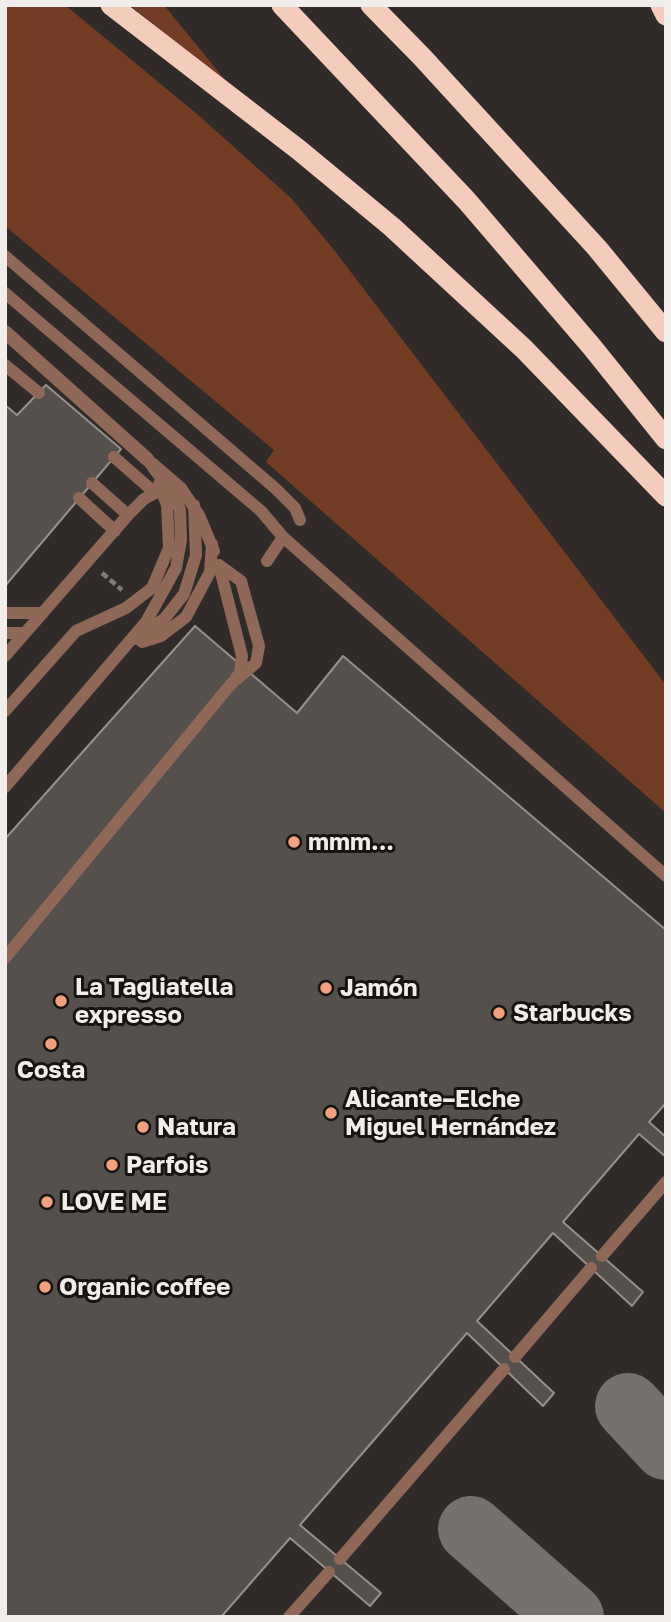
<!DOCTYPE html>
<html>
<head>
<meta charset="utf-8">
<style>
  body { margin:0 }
  #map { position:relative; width:671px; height:1622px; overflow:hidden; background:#302b28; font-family:"Golos Text",sans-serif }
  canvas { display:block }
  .frame { position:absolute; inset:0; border:7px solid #f1edeb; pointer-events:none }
</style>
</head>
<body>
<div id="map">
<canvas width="671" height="1622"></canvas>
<div class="frame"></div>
</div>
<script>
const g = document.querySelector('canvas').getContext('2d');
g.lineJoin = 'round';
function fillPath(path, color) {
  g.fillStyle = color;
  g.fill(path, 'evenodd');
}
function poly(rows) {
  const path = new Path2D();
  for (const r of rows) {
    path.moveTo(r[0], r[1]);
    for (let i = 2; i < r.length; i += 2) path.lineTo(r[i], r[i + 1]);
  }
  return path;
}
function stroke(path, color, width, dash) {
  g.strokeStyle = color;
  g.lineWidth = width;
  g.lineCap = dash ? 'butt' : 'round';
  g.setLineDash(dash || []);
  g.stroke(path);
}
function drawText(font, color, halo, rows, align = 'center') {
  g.font = font + ' "Golos Text",sans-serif';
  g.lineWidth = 6;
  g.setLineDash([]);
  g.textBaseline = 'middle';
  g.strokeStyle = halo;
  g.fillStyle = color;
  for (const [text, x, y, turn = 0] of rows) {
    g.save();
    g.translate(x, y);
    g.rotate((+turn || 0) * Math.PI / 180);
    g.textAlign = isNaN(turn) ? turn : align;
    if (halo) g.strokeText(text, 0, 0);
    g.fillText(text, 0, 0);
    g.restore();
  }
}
fillPath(poly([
  [5,5,65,5,197,114,291,198,334,250,666,685,666,813,266,462,274,450,5,226],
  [130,5,164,5,234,91]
]), '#733c24');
stroke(poly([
  [628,1406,666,1447],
  [471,1529,571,1617]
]), '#76716e', 66);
const building = poly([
  [46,385,121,449,5,586,5,405,17,415,46,385],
  [195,626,297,713,343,656,666,930,666,1103,649,1122,666,1137,666,1157,639,1134,563,1222,643,1292,632,1306,553,1233,477,1321,554,1393,543,1406,467,1333,300,1525,381,1593,370,1606,290,1538,221,1617,5,1617,5,839,195,626]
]);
fillPath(building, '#56504d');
stroke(building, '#968f8c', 2);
stroke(poly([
  [102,573,122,590]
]), '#817c7a', 4.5, [7, 3.5]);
stroke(poly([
  [5,256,276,489,295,508,300,520],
  [5,293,261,511,283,537,666,876],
  [5,365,39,393],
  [152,463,181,488],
  [92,483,128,515],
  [79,498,115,531],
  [267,561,283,537],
  [5,613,43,613],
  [5,633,25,633],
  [5,656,128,515,144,499,155,493,114,457],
  [5,958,231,684],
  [602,1256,666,1182],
  [515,1357,591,1268],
  [340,1559,504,1369],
  [289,1617,329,1572]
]), '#906857', 12);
stroke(poly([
  [5,332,147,459]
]), '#906857', 14);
stroke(poly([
  [111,5,299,150,392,227,524,349,666,496],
  [282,5,467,201,592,347,666,439],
  [371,5,422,57,597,248,666,332],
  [661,5,666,15]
]), '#f4ccbb', 21);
stroke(poly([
  [181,488,199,515,214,551],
  [219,565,241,581,259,646,256,663,231,684],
  [219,565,242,656,240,673,236,678],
  [137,639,165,618,184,594,196,555,194,505],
  [142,642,161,636,186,617,210,572,212,544],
  [5,711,76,631,126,608,152,588,169,548,167,505,159,484],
  [5,787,146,622,176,568,181,540,180,510,176,499,147,459]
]), '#906857', 12);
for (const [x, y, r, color] of [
  [294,842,7,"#f2a17e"],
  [326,988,7,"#f2a17e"],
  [61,1001,7,"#f2a17e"],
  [499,1013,7,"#f2a17e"],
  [51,1044,7,"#f2a17e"],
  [331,1113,7,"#f2a17e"],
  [143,1127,7,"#f2a17e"],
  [112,1165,7,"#f2a17e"],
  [47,1202,7,"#f2a17e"],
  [45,1287,7,"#f2a17e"]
]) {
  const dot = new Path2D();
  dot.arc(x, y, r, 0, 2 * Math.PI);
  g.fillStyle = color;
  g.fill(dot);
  stroke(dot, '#161413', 2.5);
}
drawText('bold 24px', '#f1edeb', '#161413', [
  ["mmm...",308,842],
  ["La Tagliatella",75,987],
  ["expresso",75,1015],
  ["Jamón",340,988],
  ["Starbucks",513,1013],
  ["Costa",51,1070,"center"],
  ["Alicante–Elche",345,1099],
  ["Miguel Hernández",345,1127],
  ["Natura",157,1127],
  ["Parfois",126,1165],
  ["LOVE ME",61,1202],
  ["Organic coffee",59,1287]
], 'left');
</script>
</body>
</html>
